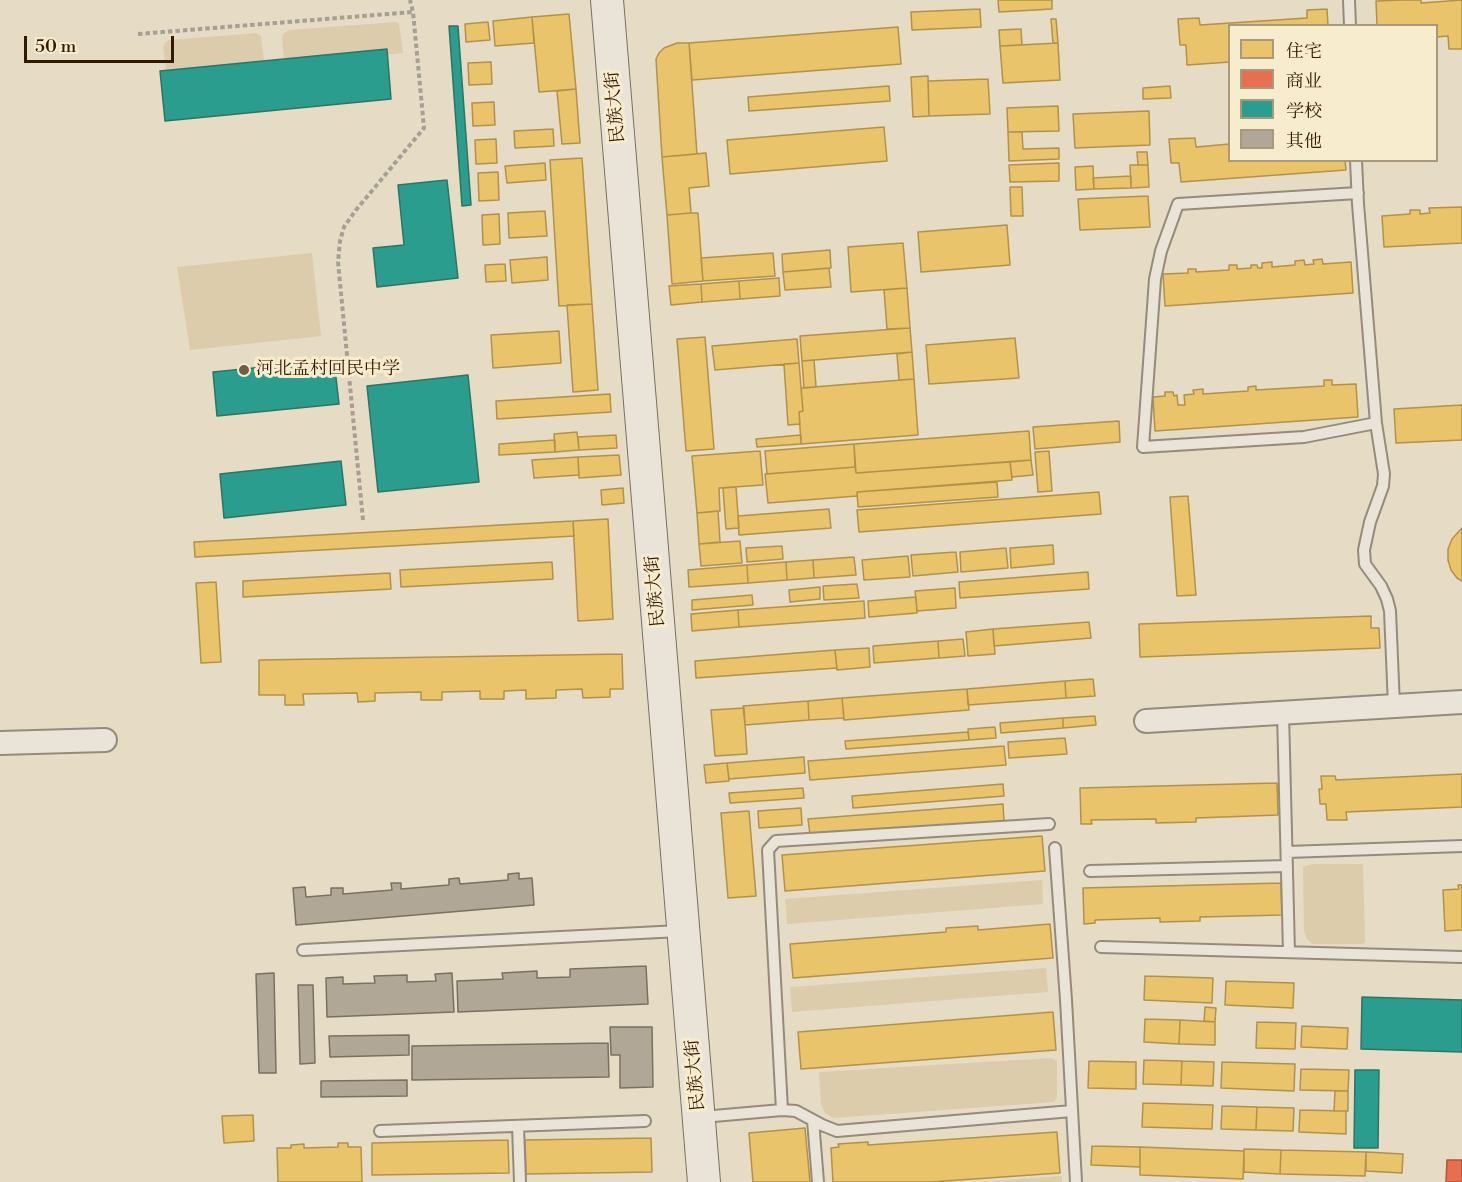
<!DOCTYPE html>
<html>
<head>
<meta charset="utf-8">
<style>
  body { margin:0 }
  #map { position:relative; width:1462px; height:1182px; overflow:hidden; background:#e6dbc4; font-family:"Libre Bodoni","Noto Serif SC",serif }
  canvas { display:block }
  .legend { position:absolute; left:1228px; top:24px; width:210px; height:138px; box-sizing:border-box; background:#f8eccf; border:2px solid #a9987c; margin:0; padding:8px 10px; list-style:none; font-size:18px; color:#321900 }
  .legend li { display:flex; align-items:center; gap:12px; height:30px }
  .legend b { width:30px; border:2px solid #a9987c }
  .scale { position:absolute; left:24px; top:36px; width:150px; height:27px; box-sizing:border-box; border:3px solid #321900; border-top:0; padding-left:8px; font-size:18px; line-height:21px; white-space:nowrap; color:#321900; -webkit-text-stroke:4px #f8eccf; paint-order:stroke }
</style>
</head>
<body>
<div id="map">
<canvas width="1462" height="1182"></canvas>
<ul class="legend">
<li><b style="height:16px;background:#e9c46a"></b>住宅</li>
<li><b style="height:16px;background:#e76f51"></b>商业</li>
<li><b style="height:16px;background:#2a9d8f"></b>学校</li>
<li><b style="height:16px;background:#b0a796"></b>其他</li>
</ul>
<div class="scale">50 m</div>
</div>
<script>
const g = document.querySelector('canvas').getContext('2d');
g.lineJoin = 'round';
function fillPath(path, color) {
  g.fillStyle = color;
  g.fill(path, 'evenodd');
}
function poly(rows) {
  const path = new Path2D();
  for (const r of rows) {
    path.moveTo(r[0], r[1]);
    for (let i = 2; i < r.length; i += 2) path.lineTo(r[i], r[i + 1]);
  }
  return path;
}
function stroke(path, color, width, dash) {
  g.strokeStyle = color;
  g.lineWidth = width;
  g.lineCap = dash ? 'butt' : 'round';
  g.setLineDash(dash || []);
  g.stroke(path);
}
function drawText(font, color, halo, rows, align = 'center') {
  g.font = font + ' "Libre Bodoni","Noto Serif SC",serif';
  g.lineWidth = 6;
  g.setLineDash([]);
  g.textBaseline = 'middle';
  g.strokeStyle = halo;
  g.fillStyle = color;
  for (const [text, x, y, turn = 0] of rows) {
    g.save();
    g.translate(x, y);
    g.rotate((+turn || 0) * Math.PI / 180);
    g.textAlign = isNaN(turn) ? turn : align;
    if (halo) g.strokeText(text, 0, 0);
    g.fillText(text, 0, 0);
    g.restore();
  }
}
fillPath(poly([
  [396,22,399,24,403,53,387,55,284,59,282,38,283,34,289,30],
  [256,33,261,36,264,61,166,70,163,47,165,43,169,40],
  [312,253,321,336,190,350,177,267],
  [1312,864,1363,864,1365,943,1362,944,1313,944,1307,939,1304,931,1303,867],
  [1042,880,1043,904,787,924,785,899],
  [1046,968,1048,992,792,1012,790,987],
  [1051,1058,1057,1061,1057,1098,1054,1102,833,1118,825,1113,821,1104,819,1072],
  [1062,1176,1062,1182,977,1182]
]), '#dcccab');
const homes = poly([
  [998,0,1052,0,1052,9,999,12,998,0],
  [1402,0,1421,0,1421,3,1462,0,1462,49,1449,49,1448,36,1436,37,1436,26,1374,26,1377,25,1376,1,1402,0],
  [980,9,981,27,912,30,911,12,980,9],
  [1327,9,1328,26,1230,26,1230,62,1187,65,1186,45,1180,45,1178,19,1199,18,1200,25,1307,18,1307,10,1327,9],
  [569,14,576,89,539,92,532,17,569,14],
  [532,17,534,43,495,46,493,21,532,17],
  [1051,19,1056,19,1058,43,1053,43,1051,19],
  [488,22,490,40,466,42,465,24,488,22],
  [898,27,901,64,692,80,689,43,898,27],
  [1021,29,1022,45,1000,46,999,30,1021,29],
  [677,43,689,43,697,154,662,157,656,59,659,53,664,48,677,43],
  [1058,43,1060,80,1003,83,1000,46,1058,43],
  [491,62,492,84,469,85,468,63,491,62],
  [928,76,929,116,913,117,911,77,928,76],
  [988,79,990,114,929,116,928,81,988,79],
  [889,86,890,101,749,111,748,97,889,86],
  [1170,86,1171,98,1143,99,1143,88,1170,86],
  [576,89,580,143,562,144,557,91,576,89],
  [494,102,495,125,473,126,472,103,494,102],
  [1058,106,1059,131,1008,132,1007,108,1058,106],
  [1149,111,1150,145,1075,148,1073,114,1149,111],
  [884,127,887,161,730,174,727,140,884,127],
  [553,129,554,146,515,148,514,131,553,129],
  [1008,132,1022,132,1023,149,1059,148,1059,159,1009,161,1008,132],
  [1195,138,1196,147,1230,144,1230,160,1345,160,1346,170,1181,182,1179,163,1171,163,1169,139,1195,138],
  [496,139,497,163,476,164,475,140,496,139],
  [1137,152,1147,152,1148,165,1138,165,1137,152],
  [706,153,709,186,689,188,691,213,667,215,662,157,706,153],
  [582,158,592,304,559,306,550,160,582,158],
  [545,163,546,180,507,183,505,166,545,163],
  [1059,163,1059,181,1010,182,1009,165,1059,163],
  [1130,165,1148,165,1149,187,1131,188,1130,165],
  [1093,166,1094,189,1076,190,1075,167,1093,166],
  [498,172,499,200,479,201,478,173,498,172],
  [1131,176,1131,188,1094,189,1093,178,1131,176],
  [1010,187,1022,187,1023,216,1011,216,1010,187],
  [1148,196,1150,227,1080,230,1078,199,1148,196],
  [1462,207,1462,243,1384,247,1382,216,1410,214,1410,210,1420,210,1420,214,1430,213,1429,208,1462,207],
  [545,211,547,236,509,238,508,213,545,211],
  [691,213,698,213,703,281,672,284,667,215,691,213],
  [499,214,500,244,483,245,482,215,499,214],
  [1007,225,1010,265,921,272,918,232,1007,225],
  [903,243,907,288,851,292,848,247,903,243],
  [830,250,831,268,783,272,782,254,830,250],
  [773,253,775,276,703,281,701,258,773,253],
  [547,257,548,280,512,283,510,260,547,257],
  [1322,259,1323,264,1351,262,1353,293,1165,306,1163,274,1188,273,1188,269,1196,269,1196,272,1229,270,1229,265,1237,265,1237,269,1251,268,1251,265,1257,265,1258,268,1262,268,1262,263,1272,262,1272,267,1295,265,1295,261,1304,260,1305,265,1314,264,1313,260,1322,259],
  [505,264,506,281,486,282,485,265,505,264],
  [829,268,831,287,785,290,783,272,829,268],
  [779,278,780,296,740,299,739,281,779,278],
  [739,281,740,299,702,302,701,284,739,281],
  [701,284,702,302,671,305,669,286,701,284],
  [907,288,910,328,887,329,884,290,907,288],
  [592,304,598,390,573,392,567,305,592,304],
  [910,328,912,352,802,361,800,336,910,328],
  [559,331,561,363,493,368,491,335,559,331],
  [705,337,714,449,686,451,677,339,705,337],
  [1015,338,1019,378,929,384,926,345,1015,338],
  [797,339,799,363,715,370,712,346,797,339],
  [912,352,914,379,899,380,897,354,912,352],
  [814,360,816,387,804,388,802,361,814,360],
  [799,363,803,411,799,412,800,424,788,425,784,364,799,363],
  [914,379,918,435,801,444,799,412,803,411,801,388,914,379],
  [1324,380,1332,380,1332,385,1356,384,1358,417,1155,431,1153,397,1165,396,1165,392,1173,392,1174,396,1177,395,1178,405,1185,405,1184,395,1194,394,1193,390,1203,389,1203,394,1248,391,1248,387,1256,386,1256,390,1324,386,1324,380],
  [610,394,611,412,497,419,496,401,610,394],
  [1462,405,1462,440,1396,443,1394,409,1462,405],
  [1119,421,1120,442,1035,449,1033,427,1119,421],
  [1029,431,1031,460,856,473,854,444,1029,431],
  [577,432,579,450,555,452,554,434,577,432],
  [616,435,617,448,579,450,578,437,616,435],
  [801,435,801,444,757,447,756,439,801,435],
  [555,440,555,452,499,455,499,444,555,440],
  [854,444,855,467,767,474,765,451,854,444],
  [760,451,763,485,719,488,720,511,697,513,692,456,760,451],
  [1049,451,1052,491,1038,492,1035,452,1049,451],
  [619,455,621,475,579,478,578,457,619,455],
  [578,457,579,475,534,478,532,460,578,457],
  [1031,460,1033,475,1012,477,1010,462,1031,460],
  [1010,462,1012,480,857,492,857,496,768,503,765,474,855,467,856,473,1010,462],
  [997,482,998,497,858,507,857,492,997,482],
  [736,487,739,528,726,529,723,488,736,487],
  [623,488,624,503,602,505,601,490,623,488],
  [1099,492,1101,514,859,532,857,510,1099,492],
  [1188,496,1196,595,1177,596,1170,497,1188,496],
  [829,509,831,528,739,535,738,516,829,509],
  [718,511,720,542,699,544,697,513,718,511],
  [608,519,613,619,578,621,573,521,608,519],
  [573,521,574,536,195,557,194,542,573,521],
  [1462,528,1462,581,1457,578,1451,570,1448,560,1448,549,1452,539,1462,528],
  [740,541,742,563,701,566,699,544,740,541],
  [1053,545,1054,564,1011,568,1010,548,1053,545],
  [782,546,783,559,747,562,746,548,782,546],
  [1006,548,1008,568,961,572,960,552,1006,548],
  [956,552,958,572,913,576,911,555,956,552],
  [908,556,910,577,864,580,862,560,908,556],
  [854,557,856,575,814,578,813,560,854,557],
  [813,560,814,578,787,580,786,562,813,560],
  [552,562,553,579,401,587,400,570,552,562],
  [786,562,787,580,748,583,747,565,786,562],
  [747,565,748,583,689,587,688,570,747,565],
  [1088,572,1089,589,960,598,959,582,1088,572],
  [390,573,391,589,243,597,243,581,390,573],
  [216,582,221,662,201,663,196,583,216,582],
  [857,584,859,598,824,600,823,586,857,584],
  [820,587,820,599,790,602,789,590,820,587],
  [955,588,956,608,917,611,915,591,955,588],
  [752,595,753,605,692,610,692,600,752,595],
  [916,597,917,613,869,617,868,601,916,597],
  [864,601,865,618,739,627,738,610,864,601],
  [738,610,739,627,692,631,691,614,738,610],
  [1371,616,1371,628,1379,628,1380,648,1140,657,1139,624,1371,616],
  [1089,622,1091,638,994,646,993,629,1089,622],
  [993,629,995,654,968,656,966,632,993,629],
  [963,639,965,656,939,658,938,641,963,639],
  [938,641,939,658,874,663,873,646,938,641],
  [869,648,870,667,837,670,835,650,869,648],
  [835,650,837,668,696,678,695,661,835,650],
  [622,654,623,689,610,689,610,697,583,698,582,689,556,690,556,698,526,699,526,690,504,691,504,699,480,699,480,691,442,692,442,700,421,700,421,692,375,693,375,701,358,702,357,693,303,694,304,705,285,705,285,695,259,695,259,660,622,654],
  [1093,679,1095,696,1066,698,1065,681,1093,679],
  [1065,681,1066,698,968,705,967,689,1065,681],
  [967,689,969,710,844,720,842,698,967,689],
  [842,698,844,718,809,720,808,701,842,698],
  [808,701,809,720,745,725,743,706,808,701],
  [744,708,747,754,715,756,711,710,744,708],
  [1095,716,1096,725,1063,728,1063,718,1095,716],
  [1063,718,1063,728,1001,733,1000,723,1063,718],
  [995,727,996,738,969,740,968,729,995,727],
  [968,732,969,740,846,749,845,741,968,732],
  [1065,738,1067,754,1009,758,1008,742,1065,738],
  [1004,746,1006,765,810,780,808,761,1004,746],
  [804,757,805,773,729,779,727,763,804,757],
  [727,763,729,781,706,783,704,765,727,763],
  [1462,774,1462,807,1346,812,1347,820,1327,820,1326,804,1320,804,1319,789,1322,789,1321,776,1335,776,1336,780,1462,774],
  [1277,783,1278,815,1196,818,1196,822,1156,823,1156,819,1091,820,1092,824,1081,824,1080,788,1277,783],
  [1003,784,1004,796,853,808,852,796,1003,784],
  [803,788,804,798,730,803,729,793,803,788],
  [1003,804,1004,821,810,835,808,819,1003,804],
  [801,808,802,825,759,828,758,811,801,808],
  [749,811,756,896,728,898,721,813,749,811],
  [1042,836,1045,871,785,891,782,855,1042,836],
  [1281,883,1282,915,1200,917,1200,921,1160,922,1160,918,1095,920,1095,923,1084,924,1083,888,1281,883],
  [1458,885,1462,885,1462,930,1445,931,1443,890,1459,889,1458,885],
  [1050,924,1053,958,793,978,790,944,946,932,946,928,978,926,978,930,1050,924],
  [1145,976,1213,978,1212,1003,1144,1000,1145,976],
  [1226,981,1294,983,1293,1008,1225,1005,1226,981],
  [1205,1007,1216,1008,1215,1022,1204,1021,1205,1007],
  [1053,1012,1056,1050,801,1069,798,1032,1053,1012],
  [1145,1019,1180,1020,1179,1044,1144,1042,1145,1019],
  [1180,1020,1215,1022,1215,1045,1179,1044,1180,1020],
  [1257,1022,1296,1023,1295,1049,1256,1048,1257,1022],
  [1302,1026,1348,1028,1347,1049,1301,1047,1302,1026],
  [1144,1060,1182,1061,1181,1085,1143,1084,1144,1060],
  [1089,1061,1136,1062,1136,1089,1088,1088,1089,1061],
  [1182,1061,1214,1062,1213,1086,1181,1085,1182,1061],
  [1222,1062,1295,1064,1294,1091,1221,1088,1222,1062],
  [1301,1069,1349,1070,1348,1091,1300,1090,1301,1069],
  [1335,1091,1348,1091,1348,1111,1334,1111,1335,1091],
  [1143,1103,1213,1105,1212,1129,1142,1127,1143,1103],
  [1222,1106,1257,1107,1256,1130,1221,1129,1222,1106],
  [1257,1107,1294,1108,1293,1131,1256,1130,1257,1107],
  [1300,1110,1346,1111,1346,1134,1299,1132,1300,1110],
  [253,1115,254,1141,224,1143,222,1116,253,1115],
  [805,1128,810,1182,753,1182,749,1133,805,1128],
  [1057,1132,1060,1173,931,1182,833,1182,831,1148,839,1147,838,1144,868,1142,868,1145,1057,1132],
  [651,1138,652,1172,526,1174,525,1140,651,1138],
  [508,1140,509,1173,372,1175,372,1143,508,1140],
  [338,1143,348,1143,348,1147,361,1147,362,1182,278,1182,277,1148,291,1148,291,1145,304,1144,304,1148,338,1147,338,1143],
  [1092,1146,1140,1147,1140,1167,1091,1165,1092,1146],
  [1140,1147,1244,1151,1243,1179,1140,1175,1140,1147],
  [1244,1149,1281,1150,1280,1174,1244,1172,1244,1149],
  [1281,1150,1366,1152,1365,1176,1280,1174,1281,1150],
  [1366,1152,1403,1154,1402,1173,1366,1171,1366,1152]
]);
fillPath(homes, '#e9c46a');
stroke(homes, '#b2914a', 1.5);
const shops = poly([
  [1447,1160,1462,1160,1462,1182,1446,1182,1447,1160]
]);
fillPath(shops, '#e76f51');
stroke(shops, '#b15539', 1.5);
const schools = poly([
  [449,26,458,26,471,205,462,206,449,26],
  [387,49,391,99,165,121,160,71,387,49],
  [447,180,458,278,377,287,373,248,404,245,398,185,447,180],
  [334,360,339,404,217,416,213,372,334,360],
  [468,375,479,482,378,492,367,386,468,375],
  [341,461,346,505,224,518,220,474,341,461],
  [1362,997,1462,1000,1462,1052,1361,1049,1362,997],
  [1355,1070,1379,1070,1378,1148,1354,1148,1355,1070]
]);
fillPath(schools, '#2a9d8f');
stroke(schools, '#2c7564', 1.5);
const building = poly([
  [519,873,519,879,532,878,534,905,296,925,293,888,305,887,306,897,331,895,331,888,343,888,343,894,392,890,391,883,401,883,401,889,449,885,449,879,459,878,460,884,508,880,508,874,519,873],
  [646,966,648,1004,458,1012,457,981,503,979,502,973,537,971,537,978,570,977,570,969,646,966],
  [274,973,276,1073,259,1073,256,974,274,973],
  [452,973,454,1012,327,1017,326,978,343,977,343,984,375,983,374,976,407,975,407,982,436,981,435,974,452,973],
  [298,985,313,985,315,1063,300,1064,298,985],
  [610,1027,652,1027,653,1087,620,1088,620,1055,611,1055,610,1027],
  [409,1035,409,1055,330,1057,329,1036,409,1035],
  [608,1043,609,1077,412,1080,412,1046,608,1043],
  [407,1080,407,1096,321,1097,321,1081,407,1080]
]);
fillPath(building, '#b0a796');
stroke(building, '#7a7061', 1.5);
const service = poly([
  [1349,0,1350,26],
  [1356,160,1358,204,1376,423,1384,474,1383,486,1370,522,1364,550,1365,564,1381,586,1387,599,1390,611,1394,706],
  [1358,193,1178,204,1161,251,1155,279,1143,447,1304,437,1376,423],
  [1283,713,1289,952],
  [1055,848,1066,1000,1076,1182],
  [1287,852,1462,846],
  [1090,871,1287,866],
  [1101,947,1462,957],
  [303,950,680,931],
  [782,1110,768,850,776,841,1049,824],
  [702,1117,782,1110,796,1111,822,1125,837,1131,1072,1111],
  [813,1120,818,1182],
  [518,1126,520,1182],
  [380,1131,645,1121]
]);
const minor = poly([
  [1146,721,1462,702],
  [0,743,105,740]
]);
const secondary = poly([
  [607,0,704,1182]
]);
stroke(service, '#948b7b', 14);
stroke(minor, '#948b7b', 26);
stroke(secondary, '#7a7061', 34);
stroke(poly([
  [138,34,413,12],
  [363,520,338,262,340,241,344,227,356,210,424,128,413,12,410,0]
]), '#a59f94', 4, [4.5, 3]);
stroke(service, '#eae4d8', 10);
stroke(minor, '#eae4d8', 22);
stroke(secondary, '#eae4d8', 32);
for (const [x, y, r, color] of [
  [244,370,6,"#715d45"]
]) {
  const dot = new Path2D();
  dot.arc(x, y, r, 0, 2 * Math.PI);
  g.fillStyle = color;
  g.fill(dot);
  stroke(dot, '#f8eccf', 2);
}
drawText('18px', '#321900', '#f8eccf', [
  ["民族大街",616,107,-95],
  ["民族大街",656,591,-95],
  ["民族大街",696,1075,-95]
]);
drawText('18px', '#321900', '#f8eccf', [
  ["河北孟村回民中学",256,370]
], 'left');
</script>
</body>
</html>
